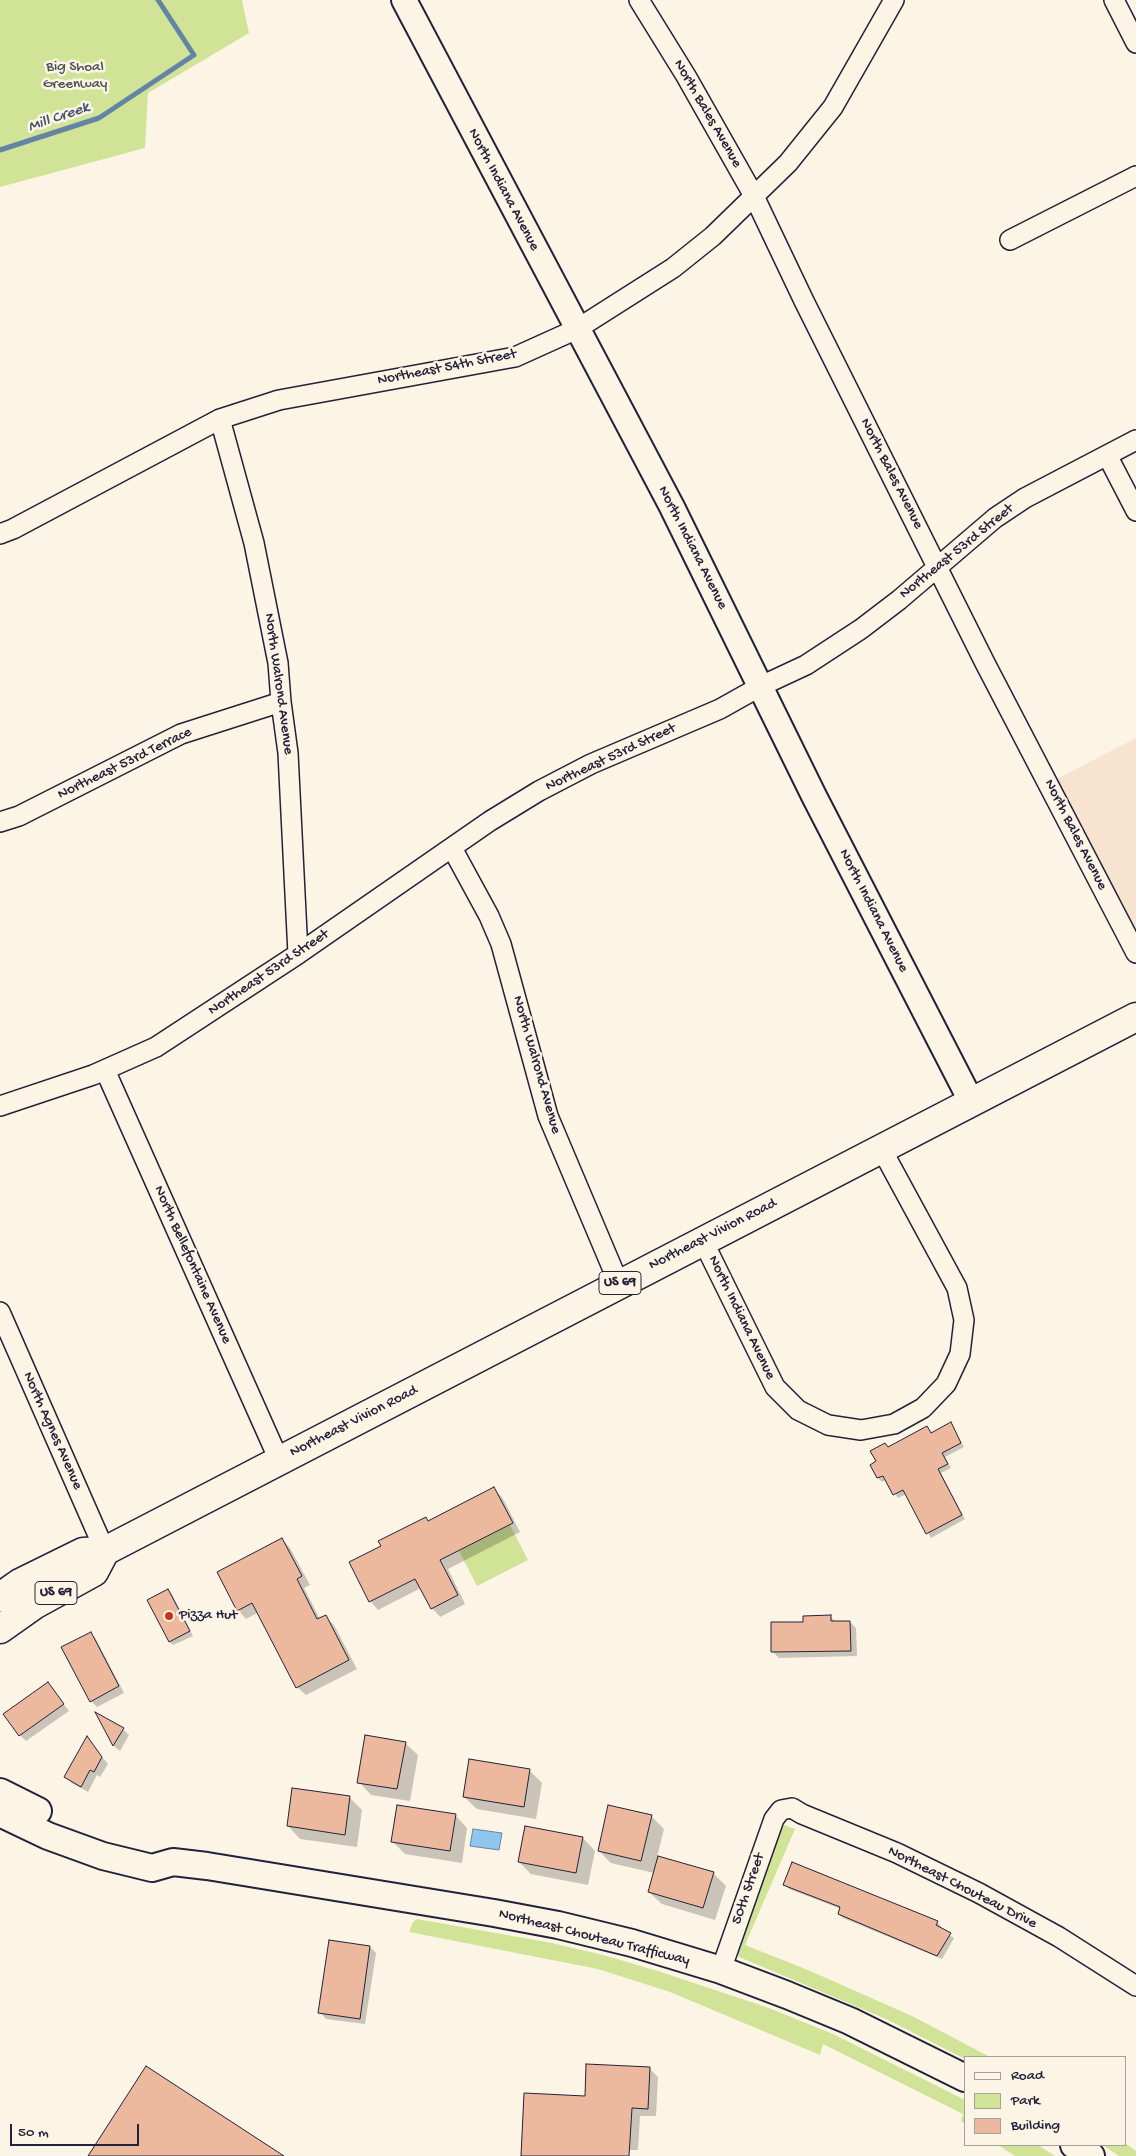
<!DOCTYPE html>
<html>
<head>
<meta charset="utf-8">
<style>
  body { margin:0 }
  #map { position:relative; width:1136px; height:2156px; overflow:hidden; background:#fcf5e5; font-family:"Gochi Hand",sans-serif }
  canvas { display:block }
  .legend { position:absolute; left:964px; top:2056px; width:162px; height:90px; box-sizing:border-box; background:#fcf5e5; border:1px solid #a5a1a1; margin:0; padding:6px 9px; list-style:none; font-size:15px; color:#22223b }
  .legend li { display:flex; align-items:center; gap:10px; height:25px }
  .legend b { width:25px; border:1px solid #a5a1a1 }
  .scale { position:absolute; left:10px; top:2124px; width:129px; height:22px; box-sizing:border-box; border:2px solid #22223b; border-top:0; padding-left:6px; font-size:15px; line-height:18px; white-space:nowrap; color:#22223b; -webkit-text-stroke:4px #fcf5e5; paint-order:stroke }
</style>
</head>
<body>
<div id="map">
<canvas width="1136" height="2156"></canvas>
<ul class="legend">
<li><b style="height:6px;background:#fcf5e5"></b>Road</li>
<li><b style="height:14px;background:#d1e397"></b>Park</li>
<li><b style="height:14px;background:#ecb99e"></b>Building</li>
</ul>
<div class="scale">50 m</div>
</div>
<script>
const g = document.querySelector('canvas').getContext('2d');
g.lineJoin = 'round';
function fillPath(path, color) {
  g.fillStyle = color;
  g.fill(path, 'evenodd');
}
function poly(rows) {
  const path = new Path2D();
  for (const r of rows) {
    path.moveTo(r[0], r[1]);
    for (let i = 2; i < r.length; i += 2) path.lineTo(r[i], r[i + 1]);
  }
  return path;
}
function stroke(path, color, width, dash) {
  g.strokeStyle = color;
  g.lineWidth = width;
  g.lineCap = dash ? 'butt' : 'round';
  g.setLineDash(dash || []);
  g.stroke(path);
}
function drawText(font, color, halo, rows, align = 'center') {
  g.font = font + ' "Gochi Hand",sans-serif';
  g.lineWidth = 5;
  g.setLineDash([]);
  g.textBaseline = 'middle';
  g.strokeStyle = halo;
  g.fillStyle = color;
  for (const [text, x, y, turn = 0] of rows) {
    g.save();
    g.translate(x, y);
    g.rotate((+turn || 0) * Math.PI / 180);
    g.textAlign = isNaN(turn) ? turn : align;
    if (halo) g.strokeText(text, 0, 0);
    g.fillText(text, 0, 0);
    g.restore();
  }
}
fillPath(poly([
  [1136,738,1136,938,1053,781]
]), '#f7e3d0');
fillPath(poly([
  [0,0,242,0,249,33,148,93,145,148,0,187],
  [510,1525,528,1560,477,1586,459,1551],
  [784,1825,795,1829,745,1945,808,1970,912,2016,990,2057,965,2057,965,2059,886,2019,739,1957,735,1951,780,1827],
  [417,1919,552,1943,603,1955,658,1971,769,2008,833,2034,965,2100,965,2124,961,2121,963,2114,823,2044,820,2055,670,1992,598,1969,409,1932,413,1922],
  [1125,2143,1136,2151,1136,2156,1119,2156,1103,2145,1125,2145],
  [998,2145,1038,2145,1055,2156,1015,2156]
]), '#d1e397');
const water = poly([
  [473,1829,502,1833,499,1850,470,1846,473,1829]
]);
fillPath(water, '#90c6ee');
stroke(water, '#6484a6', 1);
fillPath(poly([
  [950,1424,964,1447,945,1457,951,1468,941,1473,965,1519,931,1538,906,1494,898,1498,886,1480,882,1482,878,1478,872,1465,878,1462,889,1448,927,1428,932,1434],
  [494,1489,502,1497,520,1532,448,1569,465,1604,440,1617,432,1608,421,1588,378,1610,370,1601,382,1546,426,1518,429,1522],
  [282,1539,290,1548,310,1585,304,1588,320,1619,325,1616,334,1625,357,1669,306,1695,297,1687,259,1612,246,1619,238,1610],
  [168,1590,172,1594,193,1636,173,1645,170,1642],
  [831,1617,836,1622,850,1622,856,1628,857,1656,779,1658,773,1652,804,1623],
  [90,1633,96,1639,124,1693,97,1707,91,1701],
  [48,1683,69,1711,26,1741,20,1735],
  [98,1715,123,1729,129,1735,120,1751,114,1746],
  [87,1738,108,1764,100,1777,97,1775,88,1792,72,1783,66,1777],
  [405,1743,418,1755,410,1801,371,1795,359,1782],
  [530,1771,542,1783,536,1819,477,1809,464,1797],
  [294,1789,350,1798,362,1810,357,1847,300,1839,288,1826],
  [455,1815,467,1828,462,1863,405,1854,392,1841],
  [651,1816,664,1829,657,1857,713,1873,726,1886,715,1920,662,1904,649,1892,654,1873,611,1863,599,1851],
  [583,1838,595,1851,588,1885,531,1874,519,1862],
  [785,1885,937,1922,941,1926,940,1929,954,1938,942,1959,843,1918,839,1914,841,1909,789,1889],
  [370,1947,376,1953,365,2024,326,2019,320,2012],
  [650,2069,658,2077,656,2116,640,2116,638,2150,627,2150,627,2156,522,2156,586,2097]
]), '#0003');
stroke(poly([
  [0,150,99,118,194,55,158,0]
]), '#6484a6', 5);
const building = poly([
  [951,1422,961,1443,942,1453,948,1464,938,1469,962,1515,926,1534,903,1490,893,1495,883,1476,877,1478,870,1465,876,1461,870,1451,885,1443,888,1447,927,1426,931,1433,951,1422],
  [494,1487,513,1523,440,1560,458,1595,431,1609,415,1579,369,1602,349,1562,381,1546,378,1541,426,1517,428,1521,494,1487],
  [282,1538,302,1576,297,1579,317,1619,326,1615,349,1660,296,1688,252,1603,237,1611,217,1572,282,1538],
  [168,1589,190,1631,169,1642,147,1600,168,1589],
  [831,1615,831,1621,850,1621,851,1651,771,1652,771,1622,803,1622,803,1616,831,1615],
  [91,1632,119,1686,90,1702,61,1647,91,1632],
  [48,1682,64,1704,19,1736,3,1714,48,1682],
  [95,1712,124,1728,113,1746,95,1712],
  [365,1735,406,1742,397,1789,357,1783,365,1735],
  [87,1736,102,1757,94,1772,90,1770,81,1787,64,1777,87,1736],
  [469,1759,530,1769,524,1807,463,1797,469,1759],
  [292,1788,350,1796,345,1835,287,1826,292,1788],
  [397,1805,456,1814,450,1851,391,1842,397,1805],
  [608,1805,652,1815,641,1861,598,1851,608,1805],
  [525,1826,583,1837,576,1873,518,1862,525,1826],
  [658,1856,714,1872,703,1908,648,1892,658,1856],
  [792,1862,938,1921,936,1925,951,1933,937,1956,838,1914,840,1907,783,1885,792,1862],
  [329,1940,370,1946,360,2019,318,2013,329,1940],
  [586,2064,650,2067,648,2109,632,2108,629,2156,521,2156,524,2093,585,2096,586,2064],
  [146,2066,284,2156,88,2156,146,2066]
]);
fillPath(building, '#ecb99e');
stroke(building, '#22223b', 1);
const minor = poly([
  [639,0,686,76,754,196,804,301,985,663,1136,953],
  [1114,0,1136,43],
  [1010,240,1136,176],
  [220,419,254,543,278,663,281,702,288,753,298,954],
  [1107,455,1136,511],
  [0,534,13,529,220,419,279,400,515,357,577,329,673,268,713,236,788,163,833,107,894,0],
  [0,822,19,816,181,734,281,702],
  [452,848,489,916,501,944,548,1116,619,1284],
  [105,1070,279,1460],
  [0,1106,93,1075,156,1047,298,954,490,821,539,791,591,764,720,709,761,686,806,665,861,629,899,600,995,518,1025,498,1136,440],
  [703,1241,775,1387,798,1410,828,1425,861,1430,894,1424,923,1408,946,1384,960,1354,964,1320,957,1288,881,1148],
  [0,1312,105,1551],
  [721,1970,774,1819,781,1810,792,1808,802,1814,897,1853,979,1893,1059,1937,1136,1986]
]);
const tertiary = poly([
  [404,0,672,507,814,796,971,1101]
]);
const secondary = poly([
  [0,1792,38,1811],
  [0,1813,48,1836,103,1856,152,1868,173,1862,207,1866,494,1913,558,1925,632,1943,721,1970,787,1995,850,2021,965,2078],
  [1074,2145,1091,2156]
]);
const primary = poly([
  [0,1597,20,1583,83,1552,105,1551,1136,1017],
  [0,1629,34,1605,94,1572,105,1551]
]);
stroke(minor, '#22223b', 22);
stroke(tertiary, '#22223b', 28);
stroke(secondary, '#22223b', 30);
stroke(primary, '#22223b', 31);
stroke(minor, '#fcf5e5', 19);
stroke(tertiary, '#fcf5e5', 24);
stroke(secondary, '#fcf5e5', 26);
stroke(primary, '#fcf5e5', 28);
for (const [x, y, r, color] of [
  [169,1616,5,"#c8321e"]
]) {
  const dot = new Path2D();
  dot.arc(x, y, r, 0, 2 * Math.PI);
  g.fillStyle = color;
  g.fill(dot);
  stroke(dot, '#fcf5e5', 2);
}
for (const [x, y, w] of [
  [620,1283,42],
  [56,1593,42]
]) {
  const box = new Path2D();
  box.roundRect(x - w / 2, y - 11.5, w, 23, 4);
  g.fillStyle = '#fcf5e5';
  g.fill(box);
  stroke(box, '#22223b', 1);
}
drawText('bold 14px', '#22223b', null, [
  ["US 69",620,1283],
  ["US 69",56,1593]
]);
drawText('15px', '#4e5252', '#fcf5e5', [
  ["Big Shoal",75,68],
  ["Greenway",75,85]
]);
drawText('15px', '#22223b', '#fcf5e5', [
  ["North Bales Avenue",707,114,60],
  ["North Indiana Avenue",503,190,62],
  ["Northeast 54th Street",447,368,-11],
  ["North Bales Avenue",891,474,63],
  ["North Indiana Avenue",692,548,63],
  ["Northeast 53rd Street",957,552,-39],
  ["North Walrond Avenue",278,684,82],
  ["Northeast 53rd Street",611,758,-25],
  ["Northeast 53rd Terrace",125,764,-26],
  ["North Bales Avenue",1075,835,63],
  ["North Indiana Avenue",873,911,63],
  ["Northeast 53rd Street",269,973,-34],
  ["North Walrond Avenue",536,1065,74],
  ["Northeast Vivion Road",713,1235,-27],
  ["North Bellefontaine Avenue",192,1265,66],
  ["North Indiana Avenue",741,1318,64],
  ["Northeast Vivion Road",354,1422,-27],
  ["North Agnes Avenue",52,1431,66],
  ["Northeast Chouteau Drive",962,1888,27],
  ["50th Street",749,1889,-71],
  ["Northeast Chouteau Trafficway",594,1938,14]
]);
drawText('15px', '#22223b', '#fcf5e5', [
  ["Pizza Hut",179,1616]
], 'left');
drawText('italic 16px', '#435371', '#fcf5e5', [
  ["Mill Creek",59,118,-19]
]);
</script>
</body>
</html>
